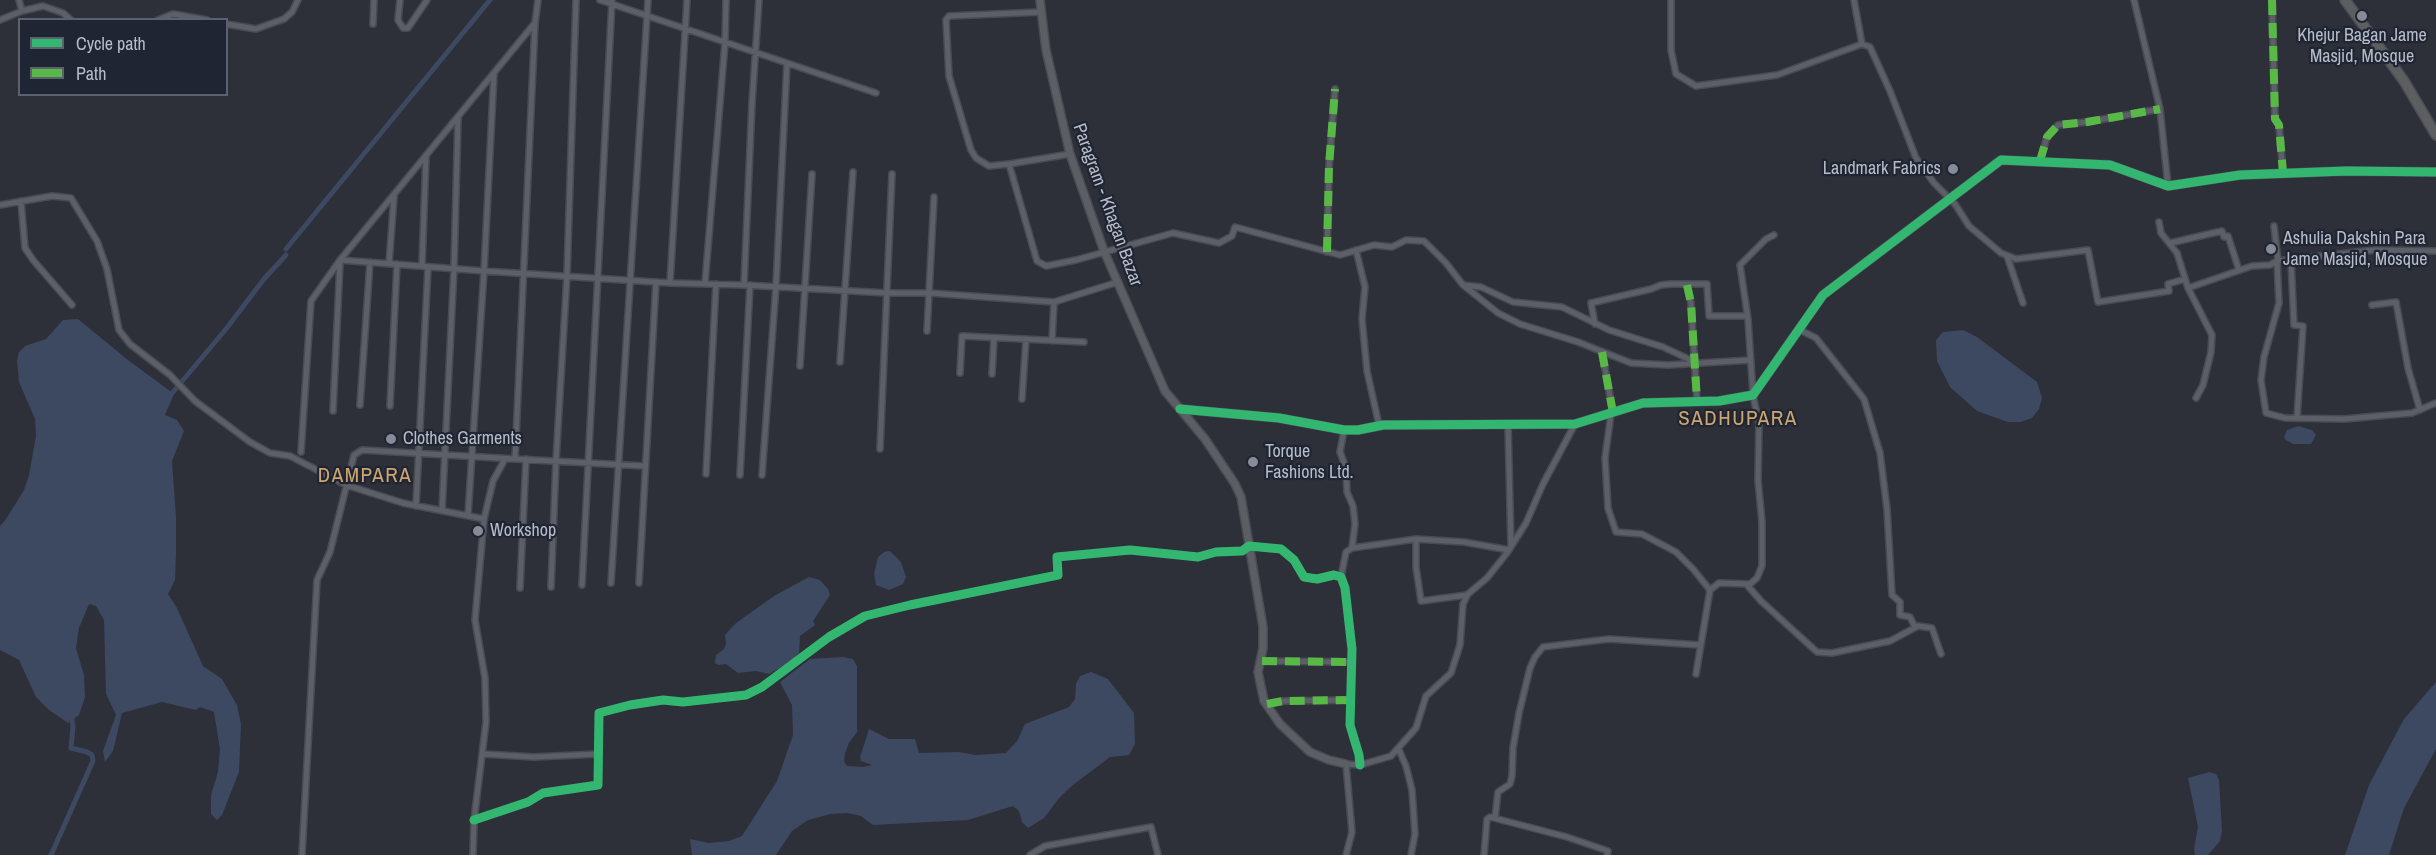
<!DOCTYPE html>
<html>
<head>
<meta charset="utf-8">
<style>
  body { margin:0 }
  #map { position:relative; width:2436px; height:855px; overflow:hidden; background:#2d3039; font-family:"Archivo Narrow",sans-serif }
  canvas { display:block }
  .legend { position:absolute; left:18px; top:18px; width:210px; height:78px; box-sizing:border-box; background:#202533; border:2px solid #5d616f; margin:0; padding:8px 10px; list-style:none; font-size:18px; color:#b8bcc9 }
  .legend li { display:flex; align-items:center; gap:12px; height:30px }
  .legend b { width:30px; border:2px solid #5d616f }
</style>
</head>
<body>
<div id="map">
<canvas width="2436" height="855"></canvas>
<ul class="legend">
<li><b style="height:8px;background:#33b770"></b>Cycle path</li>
<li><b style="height:8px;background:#58b947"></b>Path</li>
</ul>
</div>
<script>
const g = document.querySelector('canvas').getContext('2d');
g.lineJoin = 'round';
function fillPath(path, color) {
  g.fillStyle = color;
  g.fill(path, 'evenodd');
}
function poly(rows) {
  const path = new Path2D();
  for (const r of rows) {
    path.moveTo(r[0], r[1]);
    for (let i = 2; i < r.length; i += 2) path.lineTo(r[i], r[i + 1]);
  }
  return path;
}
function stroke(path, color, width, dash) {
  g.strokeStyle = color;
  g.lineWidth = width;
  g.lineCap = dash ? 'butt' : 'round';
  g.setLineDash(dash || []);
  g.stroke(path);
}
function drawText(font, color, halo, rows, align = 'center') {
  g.font = font + ' "Archivo Narrow",sans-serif';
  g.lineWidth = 4.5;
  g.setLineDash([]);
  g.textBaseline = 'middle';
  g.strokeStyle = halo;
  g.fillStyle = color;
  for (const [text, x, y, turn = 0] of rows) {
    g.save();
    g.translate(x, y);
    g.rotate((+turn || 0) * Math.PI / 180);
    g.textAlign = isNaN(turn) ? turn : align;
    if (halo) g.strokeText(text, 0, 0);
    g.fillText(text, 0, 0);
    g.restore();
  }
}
fillPath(poly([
  [78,319,128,360,174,394,165,415,177,420,184,431,172,461,176,517,176,553,175,580,168,594,177,608,203,666,222,679,237,705,241,724,239,772,222,815,217,820,211,814,211,795,218,772,220,749,214,712,200,707,196,710,162,702,122,713,113,751,105,762,103,751,116,715,106,694,104,620,96,606,89,604,79,628,76,648,84,675,85,697,79,715,68,723,49,710,36,697,19,660,0,650,0,526,6,519,24,490,29,475,36,436,35,419,19,382,17,361,19,352,25,346,46,339,63,320],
  [1963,330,1977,337,2037,382,2042,398,2039,409,2032,418,2021,422,2008,422,1977,411,1950,387,1937,361,1936,340,1943,332],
  [2298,426,2312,430,2316,435,2311,444,2293,444,2286,440,2284,437,2287,430],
  [890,551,901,562,906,577,903,584,889,590,876,585,874,574,878,557,884,552],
  [809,577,820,580,828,589,830,595,813,621,815,625,800,636,799,653,791,662,769,674,756,671,738,673,726,664,718,665,715,663,716,655,724,649,726,643,725,635,736,623,774,596],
  [843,657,853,659,857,666,857,732,849,743,845,753,844,761,847,766,864,767,872,765,861,761,860,757,869,729,889,739,915,739,919,753,959,752,975,755,1006,753,1017,741,1025,724,1069,707,1075,699,1076,684,1080,676,1091,672,1108,679,1134,713,1135,744,1129,755,1110,757,1073,785,1060,797,1044,818,1028,828,1022,822,1019,811,1013,806,968,820,873,825,861,816,847,813,831,814,808,820,792,831,776,855,692,855,690,839,709,843,729,841,742,836,777,781,793,735,792,705,780,682,810,659],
  [2436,682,2436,749,2404,808,2389,855,2345,855,2369,785,2404,719],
  [2209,772,2216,774,2219,780,2222,831,2220,841,2208,855,2195,855,2194,849,2198,827,2188,778]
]), '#3d4861');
stroke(poly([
  [286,249,490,0],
  [168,398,226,329,264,279,286,255],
  [51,855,93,761,92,755,87,752,71,748,73,726,71,714]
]), '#3d4861', 5);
const street = poly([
  [19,0,22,11],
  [400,0,398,20,403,28,408,28,427,0],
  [600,0,876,93],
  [1671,0,1671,50,1676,74,1696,86,1777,75,1862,44,1870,47,1890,91,1916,158,1934,183,1955,204,1969,226,2001,253,2016,259,2088,250,2098,302,2169,291,2168,284,2185,279],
  [1854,0,1862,44],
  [2134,0,2160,109,2168,186],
  [2272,0,2275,119,2279,125,2283,173],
  [0,20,22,11,43,6,63,13,71,20],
  [158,20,173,14,207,20],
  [226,24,256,29,284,19,292,12,298,0],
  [373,24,374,0],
  [1070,154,1009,164,1037,261,1046,266,1076,260,1173,233,1219,243,1232,236,1235,227,1340,255,1374,245,1392,247,1406,240,1424,241,1446,263,1463,285,1481,287,1513,302,1562,307,1609,330,1663,347,1695,362],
  [2040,161,2047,137,2058,125,2087,122,2160,109],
  [1009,164,989,166,976,158,971,150,949,76,946,20,949,16,1041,12],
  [21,201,25,248,33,260,72,305],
  [0,205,52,196,71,198,97,241,107,269,119,330,130,344,170,375,195,401,250,442,270,453,290,456,346,485,403,503,484,519,475,620,485,678,486,722,474,820,473,855],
  [2159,222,2161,233,2177,253,2188,288,2252,266,2270,265,2277,261,2375,250,2436,251],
  [2274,226,2278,261],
  [2170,243,2222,231,2224,237,2228,236,2239,270],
  [1356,250,1365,287,1362,319,1367,371,1379,425],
  [1327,252,1329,166,1335,89],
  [2007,256,2023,303],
  [340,260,484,271,494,73],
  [2291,260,2294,325,2303,326,2297,418],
  [2277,261,2279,303,2264,357,2261,380,2266,413,2285,418,2344,419,2412,413,2436,403],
  [389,264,394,197],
  [422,266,426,157],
  [670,283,687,0],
  [705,283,725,43,726,0],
  [744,285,887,293,930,293,1054,302,1118,282],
  [1463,285,1498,313,1520,324,1578,342,1631,363,1668,365,1751,360],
  [1687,285,1691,303,1697,401],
  [2188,288,2212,335,2211,352,2203,385,2196,398],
  [2372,305,2396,302,2408,368,2420,410],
  [1595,324,1591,303,1651,289,1661,285,1671,284,1707,284,1709,316,1747,316],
  [1800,330,1816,338,1864,399,1880,453,1887,509,1892,595,1900,602,1900,615,1910,617,1915,627],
  [927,331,934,197],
  [1052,341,1054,302],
  [1602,352,1613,413],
  [840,362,853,172],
  [800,366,812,174],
  [960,373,962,336,1084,342],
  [992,374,994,338],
  [1022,399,1026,339],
  [360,405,370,262],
  [390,406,397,264],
  [333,411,340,262],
  [1611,414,1605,458,1608,508,1616,532,1642,534,1676,552,1693,569,1710,590],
  [1508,425,1511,546],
  [880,449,892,174],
  [301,452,311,301,340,260,534,24],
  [515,459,645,466],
  [706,474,716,284],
  [740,475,750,285],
  [762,475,776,286,787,63],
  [416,506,428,267],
  [442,511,454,268,458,118],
  [468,515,484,271,670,283,744,285,752,103,759,0],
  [484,519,493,481,505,459],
  [1416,539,1464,542,1509,550],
  [1352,548,1416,539,1416,567,1421,601,1467,595],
  [1341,577,1346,552,1352,548,1355,524,1353,506,1347,492,1346,468,1340,452,1344,430],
  [611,583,648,0],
  [639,583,656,282],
  [582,585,612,0],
  [1747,585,1761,601,1817,652,1832,653,1890,641,1918,626,1932,628,1941,654],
  [551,587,556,461,567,275,576,0],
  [520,588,526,459],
  [1262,661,1351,662],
  [1696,674,1710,590,1719,583,1750,584,1757,578,1762,566,1762,522,1758,480,1759,424,1753,395,1748,319,1740,265,1766,239,1774,235],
  [1267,704,1283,701,1350,700],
  [1399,750,1406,766,1412,790,1415,834,1411,855],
  [483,754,534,757,598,754],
  [1495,818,1498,792,1510,784,1512,776,1513,748,1519,713,1530,668,1535,657,1543,647,1609,639,1700,645],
  [474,820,528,802,543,793,598,785,599,713,630,705,663,700,683,702,746,695,762,687,829,637,865,616,910,605,1058,575,1057,557,1130,550,1198,557,1216,552,1242,551,1249,546,1281,549,1294,560,1304,577,1317,579,1334,575,1341,577,1345,588,1352,649,1350,725,1359,755,1360,765],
  [302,855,317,580,330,552,354,455,362,450,515,459,535,23,538,0],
  [1030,855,1045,846,1151,827,1158,855],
  [1346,855,1352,832,1346,764,1360,765,1391,756,1416,728,1426,696,1451,673,1460,645,1463,604,1468,594,1487,578,1507,553,1526,523,1543,484,1575,424],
  [1484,855,1487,819,1490,817,1567,837,1608,851,1607,855]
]);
const secondary = poly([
  [1040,0,1046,50,1070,154,1104,251,1165,391,1205,439,1235,484,1241,497,1263,627,1263,648,1258,672,1264,701,1280,724,1310,752,1329,760,1346,764],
  [1180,409,1279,418,1344,430,1358,430,1383,425,1575,424,1643,403,1719,401,1753,395,1823,295,2001,160,2110,165,2168,186,2240,175,2346,171,2436,172]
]);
const highway = poly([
  [2345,0,2404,81,2436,135]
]);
stroke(street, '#484b52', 8);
stroke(secondary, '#484b52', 10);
stroke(highway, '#494c55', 12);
stroke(street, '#5c5f67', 5);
stroke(secondary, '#5b5e65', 7);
stroke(highway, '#5c5e60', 9);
stroke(poly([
  [2272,0,2275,119,2279,125,2283,173],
  [2040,161,2047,137,2058,125,2087,122,2160,109],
  [1327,252,1329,166,1335,89],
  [1687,285,1691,303,1697,401],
  [1602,352,1613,413],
  [1262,661,1351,662],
  [1267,704,1283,701,1350,700]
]), '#58b947', 8, [15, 8]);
stroke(poly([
  [1180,409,1279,418,1344,430,1358,430,1383,425,1575,424,1643,403,1719,401,1753,395,1823,295,2001,160,2110,165,2168,186,2240,175,2346,171,2436,172],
  [474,820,528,802,543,793,598,785,599,713,630,705,663,700,683,702,746,695,762,687,829,637,865,616,910,605,1058,575,1057,557,1130,550,1198,557,1216,552,1242,551,1249,546,1281,549,1294,560,1304,577,1317,579,1334,575,1341,577,1345,588,1352,649,1350,725,1359,755,1360,765]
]), '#33b770', 9);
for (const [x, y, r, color] of [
  [2362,16,6,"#878b97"],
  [1953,169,6,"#878b97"],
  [2271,249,6,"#878b97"],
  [391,439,6,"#878b97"],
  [1253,462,6,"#878b97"],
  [478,531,6,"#878b97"]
]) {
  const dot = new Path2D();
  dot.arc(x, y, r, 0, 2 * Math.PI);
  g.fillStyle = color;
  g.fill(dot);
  stroke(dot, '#202533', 2);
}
drawText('18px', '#b8bcc9', '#202533', [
  ["Khejur Bagan Jame",2362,36,"center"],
  ["Masjid, Mosque",2362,57,"center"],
  ["Landmark Fabrics",1941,169,"right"],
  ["Ashulia Dakshin Para",2283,239],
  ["Jame Masjid, Mosque",2283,260],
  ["Clothes Garments",403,439],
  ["Torque",1265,452],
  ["Fashions Ltd.",1265,473],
  ["Workshop",490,531]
], 'left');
drawText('18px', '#b8bcc9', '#202533', [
  ["Paragram - Khagan Bazar",1107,205,70]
]);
g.letterSpacing = '1.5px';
drawText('21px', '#cca56f', '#202533', [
  ["SADHUPARA",1738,419],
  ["DAMPARA",365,476]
]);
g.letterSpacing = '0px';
</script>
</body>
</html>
